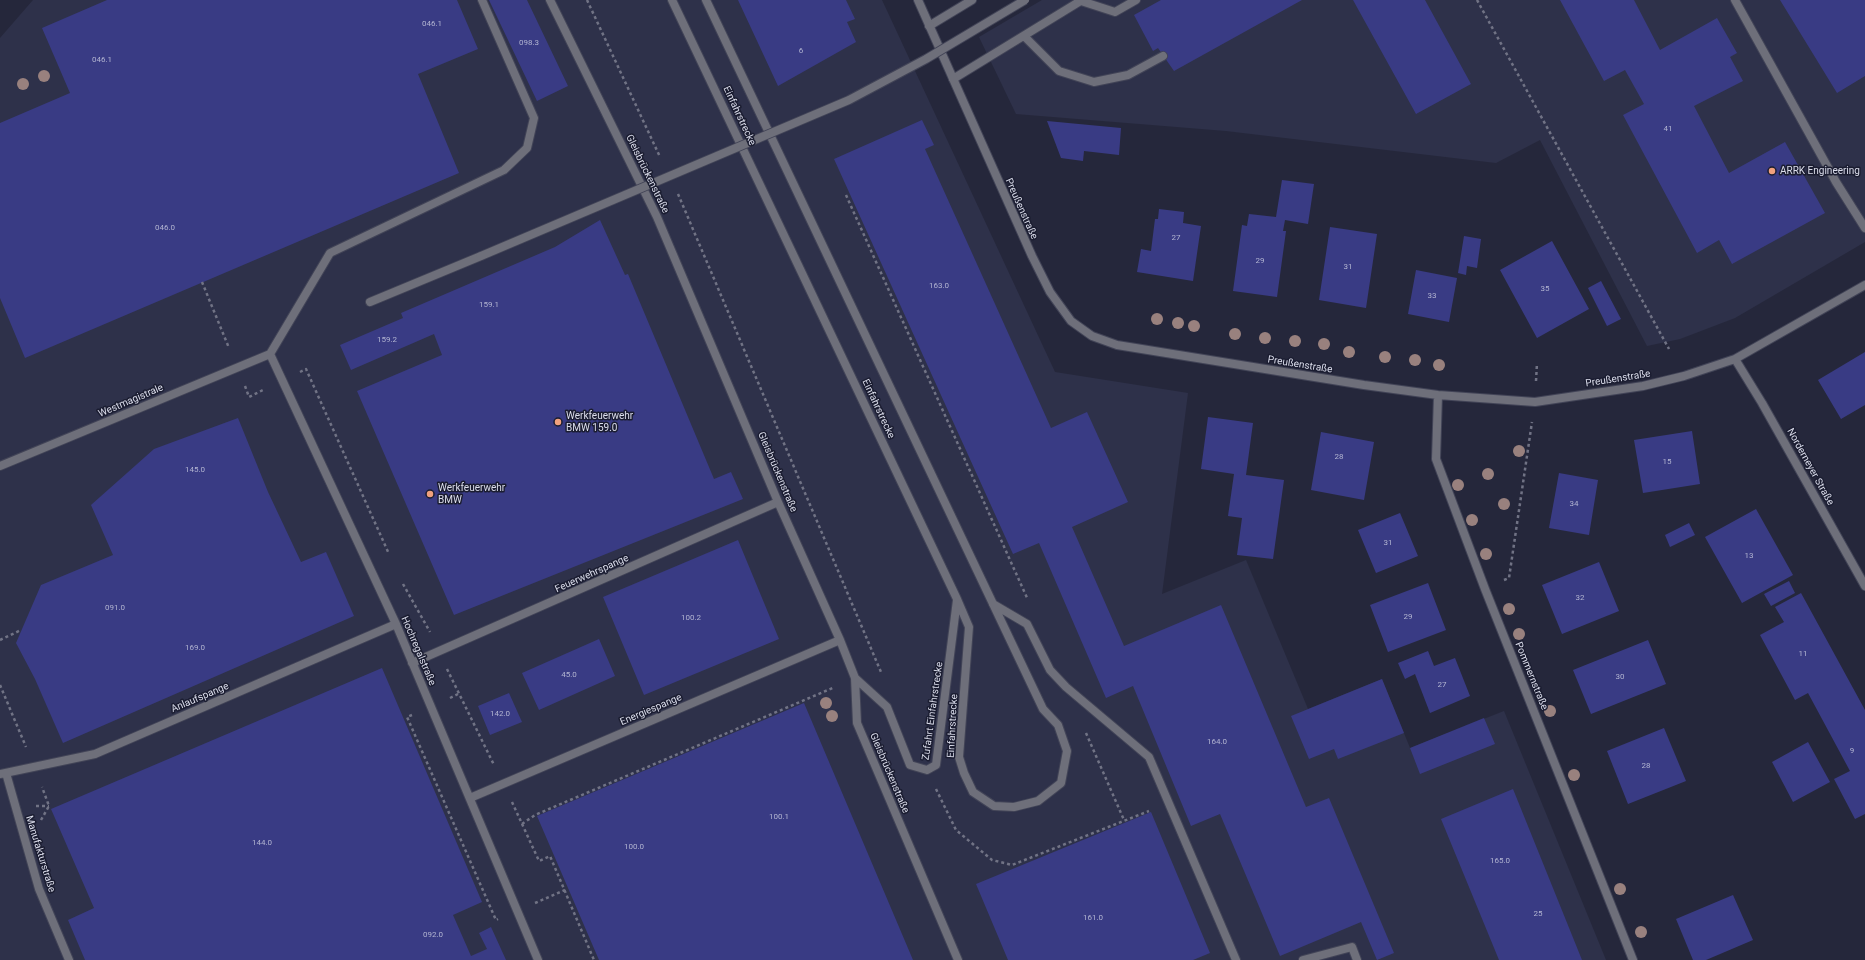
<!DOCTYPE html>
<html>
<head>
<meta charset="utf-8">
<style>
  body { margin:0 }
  canvas { display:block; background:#25273b }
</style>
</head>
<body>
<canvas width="1865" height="960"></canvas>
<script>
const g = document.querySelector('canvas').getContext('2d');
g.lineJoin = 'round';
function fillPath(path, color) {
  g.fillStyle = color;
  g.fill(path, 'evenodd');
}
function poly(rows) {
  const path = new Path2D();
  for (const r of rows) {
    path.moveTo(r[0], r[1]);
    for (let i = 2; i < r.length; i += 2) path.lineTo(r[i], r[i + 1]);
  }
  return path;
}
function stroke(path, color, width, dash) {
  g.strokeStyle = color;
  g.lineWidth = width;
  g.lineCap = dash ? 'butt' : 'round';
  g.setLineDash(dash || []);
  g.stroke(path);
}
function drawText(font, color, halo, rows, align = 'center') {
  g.font = font + ' Roboto,sans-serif';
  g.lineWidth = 3;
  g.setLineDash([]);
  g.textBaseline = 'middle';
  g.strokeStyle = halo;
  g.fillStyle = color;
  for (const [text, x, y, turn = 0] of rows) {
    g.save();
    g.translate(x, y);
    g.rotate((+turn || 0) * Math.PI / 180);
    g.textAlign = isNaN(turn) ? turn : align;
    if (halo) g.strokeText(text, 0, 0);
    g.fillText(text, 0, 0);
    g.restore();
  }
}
fillPath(poly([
  [33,0,882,0,1055,372,1188,393,1162,594,1246,560,1308,709,1382,679,1410,748,1504,711,1606,960,0,960,0,38],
  [1042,0,1865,0,1865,242,1735,318,1680,339,1647,346,1540,140,1496,163,1226,131,1016,114,979,37]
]), '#2e314a');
fillPath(poly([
  [107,0,457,0,478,49,418,74,459,173,25,358,0,298,0,123,70,93,42,28],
  [489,0,527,0,568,86,537,101],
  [738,0,846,0,855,19,847,22,856,42,778,86],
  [1161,0,1302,0,1174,71,1158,48,1153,51,1134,15],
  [1353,0,1425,0,1471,84,1416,114],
  [1560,0,1634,0,1660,50,1717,18,1737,53,1730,57,1743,81,1694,106,1729,173,1785,142,1825,213,1732,264,1719,240,1697,253,1623,115,1644,104,1625,70,1604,81],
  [1780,0,1865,0,1865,76,1837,93],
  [922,120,934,145,925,149,1051,428,1087,412,1128,502,1072,527,1124,646,1221,605,1306,807,1329,798,1394,953,1377,960,1361,922,1280,956,1220,814,1191,826,1133,686,1106,698,1039,543,1013,554,834,159],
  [1047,121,1121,128,1119,155,1084,151,1083,161,1061,158],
  [1282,180,1314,184,1308,224,1285,220,1283,231,1286,231,1277,297,1233,291,1242,225,1247,226,1249,214,1276,217],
  [1159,209,1184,212,1183,223,1201,226,1193,281,1137,272,1141,249,1151,251,1155,219,1158,219],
  [600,220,625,275,628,274,714,479,731,472,743,499,454,615,357,391,442,355,434,334,351,370,340,345,403,318,401,313,555,247],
  [1330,227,1377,234,1366,308,1319,300],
  [1464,236,1481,239,1477,268,1467,266,1466,275,1458,273],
  [1552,241,1589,309,1537,338,1500,270],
  [1416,270,1457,278,1449,322,1408,314],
  [1601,281,1621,319,1607,326,1588,288],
  [1865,352,1865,405,1841,419,1818,380],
  [1208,417,1253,423,1246,475,1284,480,1273,559,1237,555,1242,518,1228,516,1234,474,1201,469],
  [238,418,268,492,301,562,326,552,354,616,63,743,35,679,16,643,41,585,113,555,91,505,154,449],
  [1692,431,1700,484,1643,493,1634,440],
  [1321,432,1374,442,1364,500,1311,490],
  [1559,473,1598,480,1589,535,1549,528],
  [1756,509,1793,575,1742,603,1705,537],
  [1400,513,1418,556,1376,573,1358,530],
  [1689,523,1695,535,1670,547,1665,535],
  [738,540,779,639,644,695,603,597],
  [1599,562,1619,611,1562,634,1542,585],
  [1789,581,1795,593,1771,606,1764,594],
  [1428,583,1446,630,1388,652,1370,605],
  [1801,593,1865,710,1865,814,1855,819,1834,779,1850,771,1808,693,1795,700,1760,635,1784,622,1775,607],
  [599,639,615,676,539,710,522,673],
  [1648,640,1666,684,1591,714,1573,670],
  [1428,651,1434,666,1455,658,1470,696,1430,713,1415,674,1405,679,1398,663],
  [382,668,482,902,453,915,471,956,487,949,479,933,491,927,506,960,85,960,68,920,94,908,51,809],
  [1382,679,1404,733,1338,759,1334,749,1309,759,1291,716],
  [509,693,522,722,490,735,478,706],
  [804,703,913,960,599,960,537,816],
  [1484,718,1495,744,1420,774,1410,748],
  [1664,728,1686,781,1628,804,1607,751],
  [1808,742,1830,782,1793,802,1772,762],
  [1513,789,1582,960,1499,960,1441,819],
  [1151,812,1210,953,1193,960,1008,960,976,884],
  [1733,895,1753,940,1706,960,1693,960,1676,919]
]), '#393b84');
const lane = poly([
  [550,0,657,217,778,502,840,640,855,678,857,723,958,960],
  [672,0,957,599,969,627,959,757,964,773,973,792,994,806,1014,807,1038,801,1061,783,1067,751,1058,725,1043,709,706,0],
  [1735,0,1836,182,1865,228],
  [1081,1,1115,12,1136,0],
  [929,26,972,0],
  [1024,36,1059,71,1094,82,1128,75,1163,56],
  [953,79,1082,0],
  [370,302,481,256],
  [270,354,396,624,538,960],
  [270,354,330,253,504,170,527,148,534,118,482,0],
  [0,466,270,354],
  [993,604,1027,624,1050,670,1066,687,1149,757,1236,960],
  [412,663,778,502],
  [855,678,887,707,910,765,927,770,936,765,957,600],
  [6,773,39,889,69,960],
  [0,774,95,754,396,624],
  [470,798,840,640],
  [1303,960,1352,947,1357,960]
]);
const street = poly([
  [918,0,1032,256,1050,292,1071,321,1092,336,1117,345,1364,385,1438,395,1535,402,1643,386,1684,376,1735,359,1865,285],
  [1735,359,1762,403,1865,586],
  [1438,395,1436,459,1485,589,1633,960]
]);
stroke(lane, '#424457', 10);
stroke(street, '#424457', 10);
stroke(poly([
  [587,0,660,157],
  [1477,0,1669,349],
  [678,194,881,672],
  [846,195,1028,600],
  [202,282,229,348],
  [300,372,306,369,389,554],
  [1536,381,1537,363],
  [245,386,249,397,263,390],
  [1504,580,1509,578,1532,422],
  [403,584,430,632],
  [0,640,21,630],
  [447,669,494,765],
  [0,685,26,747],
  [450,698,458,694],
  [412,715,407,717,496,920,498,919],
  [1086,733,1124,820],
  [936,789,956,830,992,860,1012,865,1149,811],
  [512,802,539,861,550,856,594,960],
  [36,806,49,806],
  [41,820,49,806,42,787],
  [522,824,535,815,835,687],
  [535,903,565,890]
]), '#717385', 2.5, [3, 3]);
stroke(lane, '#6e6f7a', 8);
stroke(street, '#6e6f7a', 8);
const laneBridge = poly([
  [481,256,849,100,926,59,1025,0]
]);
stroke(laneBridge, '#424457', 10, []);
stroke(laneBridge, '#6e6f7a', 8);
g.fillStyle = '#99817e';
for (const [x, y] of [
  [44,76],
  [23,84],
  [1157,319],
  [1178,323],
  [1194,326],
  [1235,334],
  [1265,338],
  [1295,341],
  [1324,344],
  [1349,352],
  [1385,357],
  [1415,360],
  [1439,365],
  [1519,451],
  [1488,474],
  [1458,485],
  [1504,504],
  [1472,520],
  [1486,554],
  [1509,609],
  [1519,634],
  [826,703],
  [1550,711],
  [832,716],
  [1574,775],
  [1620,889],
  [1641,932]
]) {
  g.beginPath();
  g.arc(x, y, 6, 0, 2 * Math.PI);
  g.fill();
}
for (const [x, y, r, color] of [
  [1772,171,4,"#f1a17d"],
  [558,422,4,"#f1a17d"],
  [430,494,4,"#f1a17d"]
]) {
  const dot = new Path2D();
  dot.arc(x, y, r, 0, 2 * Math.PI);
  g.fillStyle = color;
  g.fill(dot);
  stroke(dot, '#1b1d31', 1.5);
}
drawText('8px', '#b2b4d1', null, [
  ["046.1",432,24],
  ["098.3",529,43],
  ["6",801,51],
  ["046.1",102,60],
  ["41",1668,129],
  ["046.0",165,228],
  ["27",1176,238],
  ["29",1260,261],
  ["31",1348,267],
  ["163.0",939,286],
  ["35",1545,289],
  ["33",1432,296],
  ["159.1",489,305],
  ["159.2",387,340],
  ["28",1339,457],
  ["15",1667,462],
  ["145.0",195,470],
  ["34",1574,504],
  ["31",1388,543],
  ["13",1749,556],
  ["32",1580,598],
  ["091.0",115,608],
  ["29",1408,617],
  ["100.2",691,618],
  ["169.0",195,648],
  ["11",1803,654],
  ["45.0",569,675],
  ["30",1620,677],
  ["27",1442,685],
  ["142.0",500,714],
  ["164.0",1217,742],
  ["9",1852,751],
  ["28",1646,766],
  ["100.1",779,817],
  ["144.0",262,843],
  ["100.0",634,847],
  ["165.0",1500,861],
  ["25",1538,914],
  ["161.0",1093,918],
  ["092.0",433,935]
]);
drawText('10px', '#dbddeb', '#1b1d31', [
  ["Einfahrstrecke",739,116,65],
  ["Gleisbrückenstraße",647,174,64],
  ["Preußenstraße",1021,209,66],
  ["Preußenstraße",1300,365,9],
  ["Preußenstraße",1618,379,-9],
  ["Westmagistrale",131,401,-23],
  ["Einfahrstrecke",878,409,65],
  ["Norderneyer Straße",1810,467,61],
  ["Gleisbrückenstraße",777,472,67],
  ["Feuerwehrspange",592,574,-24],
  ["Hochregalstraße",418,651,67],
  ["Pommernstraße",1531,676,68],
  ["Anlaufspange",200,698,-23],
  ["Energiespange",651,710,-23],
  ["Zufahrt Einfahrstrecke",933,711,-82],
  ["Einfahrstrecke",953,726,-87],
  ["Gleisbrückenstraße",889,773,67],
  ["Manufakturstraße",40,854,73]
]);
drawText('10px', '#dbddeb', '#1b1d31', [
  ["ARRK Engineering",1780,171],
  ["Werkfeuerwehr",566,416],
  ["BMW 159.0",566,428],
  ["Werkfeuerwehr",438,488],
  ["BMW",438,500]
], 'left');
</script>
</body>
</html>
